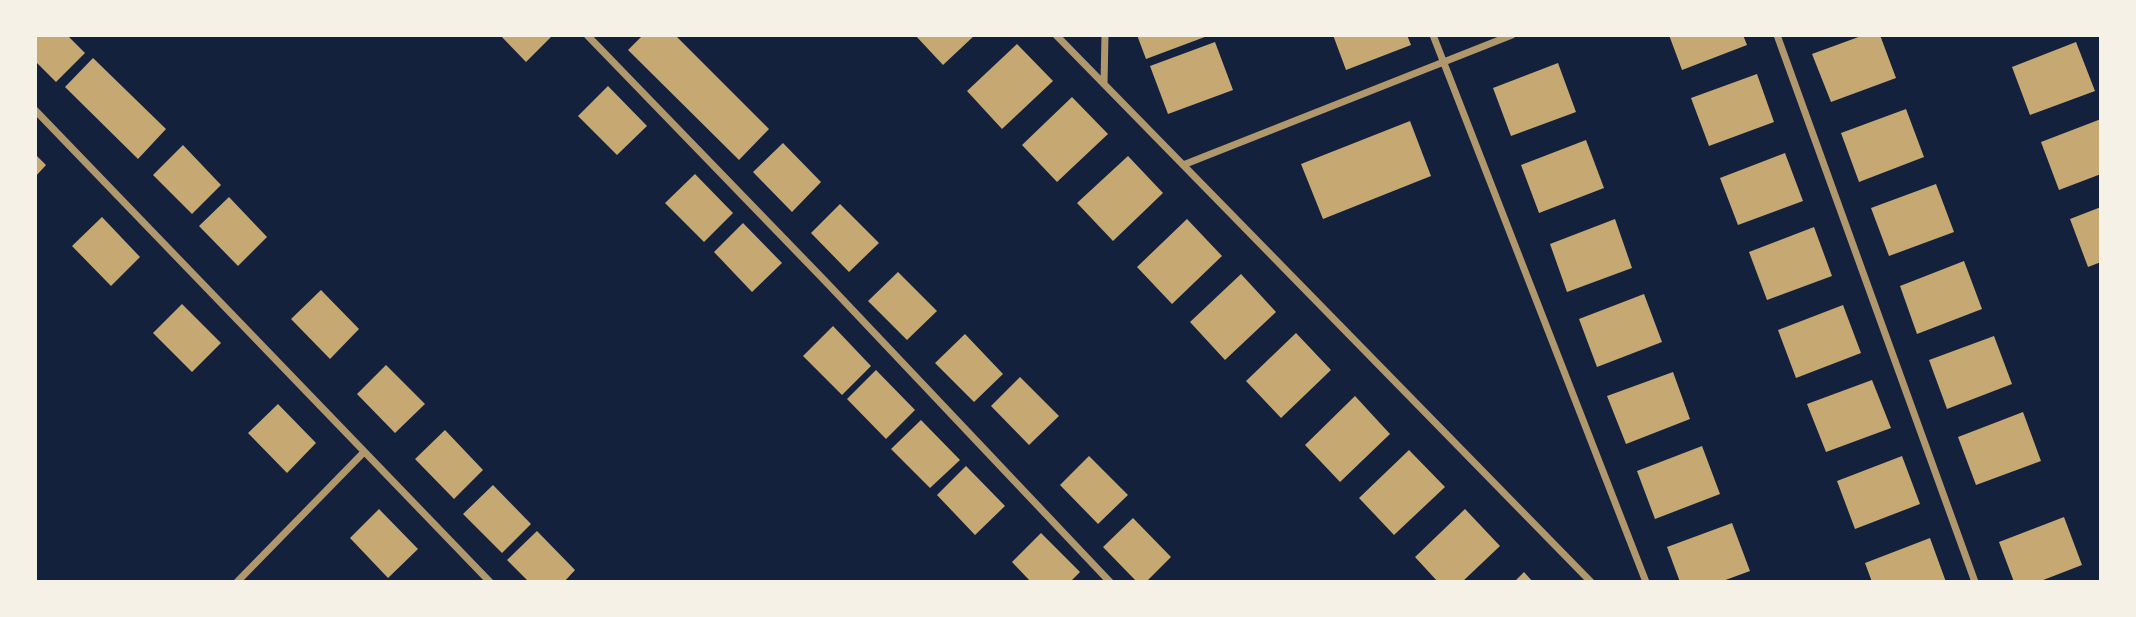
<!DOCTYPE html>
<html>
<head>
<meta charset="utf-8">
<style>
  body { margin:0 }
  #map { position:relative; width:2136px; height:617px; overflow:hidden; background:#14213d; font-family:"DM Sans",sans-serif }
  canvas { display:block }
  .frame { position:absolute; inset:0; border:37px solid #f6f1e7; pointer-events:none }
</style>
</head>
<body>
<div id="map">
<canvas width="2136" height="617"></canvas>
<div class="frame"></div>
</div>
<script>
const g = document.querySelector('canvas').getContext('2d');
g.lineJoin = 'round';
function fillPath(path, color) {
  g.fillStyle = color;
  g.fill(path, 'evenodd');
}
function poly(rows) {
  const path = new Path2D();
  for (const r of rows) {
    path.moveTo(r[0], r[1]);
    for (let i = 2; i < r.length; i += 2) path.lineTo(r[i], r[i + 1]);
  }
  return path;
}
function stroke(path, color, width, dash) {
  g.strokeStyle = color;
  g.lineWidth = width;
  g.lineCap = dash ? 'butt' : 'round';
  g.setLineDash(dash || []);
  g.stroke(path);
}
fillPath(poly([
  [35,35,67,35,85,53,56,82,35,61],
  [500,35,553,35,526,62],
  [643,35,675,35,769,129,739,160,628,50],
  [915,35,975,35,943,65],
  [1137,35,1210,35,1146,59],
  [1333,35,1407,35,1411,45,1346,70],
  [1669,35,1743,35,1747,45,1682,70],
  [1864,35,1880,35,1896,78,1831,102,1812,54],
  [1215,42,1233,90,1168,114,1150,66],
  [2076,42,2095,91,2030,115,2012,67],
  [1017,44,1053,81,1002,129,967,91],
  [93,58,166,129,138,159,65,87],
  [1558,63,1576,112,1511,136,1493,88],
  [1757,74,1774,122,1709,146,1691,98],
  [608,86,647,126,617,155,578,116],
  [1072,97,1108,134,1057,182,1022,145],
  [1906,109,1924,157,1859,182,1841,133],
  [2101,119,2101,174,2059,190,2041,142],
  [1410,121,1431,176,1323,219,1301,164],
  [1586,140,1604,188,1539,213,1521,165],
  [783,143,821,182,792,212,753,172],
  [183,145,221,185,192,214,153,175],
  [1785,153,1803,201,1738,225,1720,178],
  [35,154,46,165,35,177],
  [1128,156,1163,193,1113,241,1077,203],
  [695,174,733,213,704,242,665,203],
  [1936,184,1954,232,1889,256,1871,208],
  [229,197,267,237,238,266,199,226],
  [840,204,879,243,849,272,811,233],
  [2101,207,2101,262,2088,267,2070,219],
  [102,217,140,257,111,286,72,246],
  [1187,219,1222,256,1172,304,1137,267],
  [1615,219,1632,268,1567,292,1550,244],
  [743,223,782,263,752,292,714,252],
  [1814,227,1832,276,1767,300,1749,252],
  [1964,261,1982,309,1917,334,1900,286],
  [898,272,937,311,907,340,868,301],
  [1241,274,1276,312,1225,360,1190,322],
  [321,290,359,329,330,359,291,319],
  [1644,294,1662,342,1597,367,1579,319],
  [182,304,221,343,192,372,153,333],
  [1843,305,1861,353,1796,378,1778,330],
  [833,326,871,366,842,395,803,356],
  [1296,333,1331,370,1281,418,1246,381],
  [965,334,1003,374,974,402,935,363],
  [1994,336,2012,384,1947,409,1929,360],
  [386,365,425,404,395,433,357,394],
  [876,370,915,410,886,439,847,399],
  [1673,372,1690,419,1626,444,1607,396],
  [1020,377,1059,416,1029,445,991,406],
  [1872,380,1891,428,1826,452,1807,404],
  [1355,396,1390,434,1340,482,1305,445],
  [278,404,316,443,287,473,248,433],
  [2023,412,2041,461,1976,485,1958,437],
  [921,420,960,460,930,488,891,449],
  [445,430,483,470,454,499,415,459],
  [1702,446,1720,494,1655,519,1637,471],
  [1409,450,1445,487,1394,535,1359,498],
  [1089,456,1128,495,1098,524,1060,485],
  [1902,456,1920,504,1855,529,1837,481],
  [966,466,1005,506,975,535,937,495],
  [493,485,531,524,502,553,463,514],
  [379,509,418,549,388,578,350,538],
  [1465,509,1500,546,1462,582,1438,582,1415,557],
  [2064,517,2082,565,2038,582,2014,582,1999,542],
  [1133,518,1171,557,1146,582,1137,582,1103,547],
  [1732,523,1750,571,1720,582,1680,582,1667,547],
  [537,531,575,570,564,582,529,582,507,560],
  [1041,533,1080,572,1070,582,1031,582,1012,562],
  [1930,538,1946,582,1872,582,1865,563],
  [1524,572,1533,582,1514,582]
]), '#c6a872');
stroke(poly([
  [587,35,827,283,1110,582],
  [1056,35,1591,582],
  [1433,35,1646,582],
  [1777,35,1975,582],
  [1104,84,1105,35],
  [35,110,490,582],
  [1183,165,1512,35],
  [237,582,364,452]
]), '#b1986c', 7);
</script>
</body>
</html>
